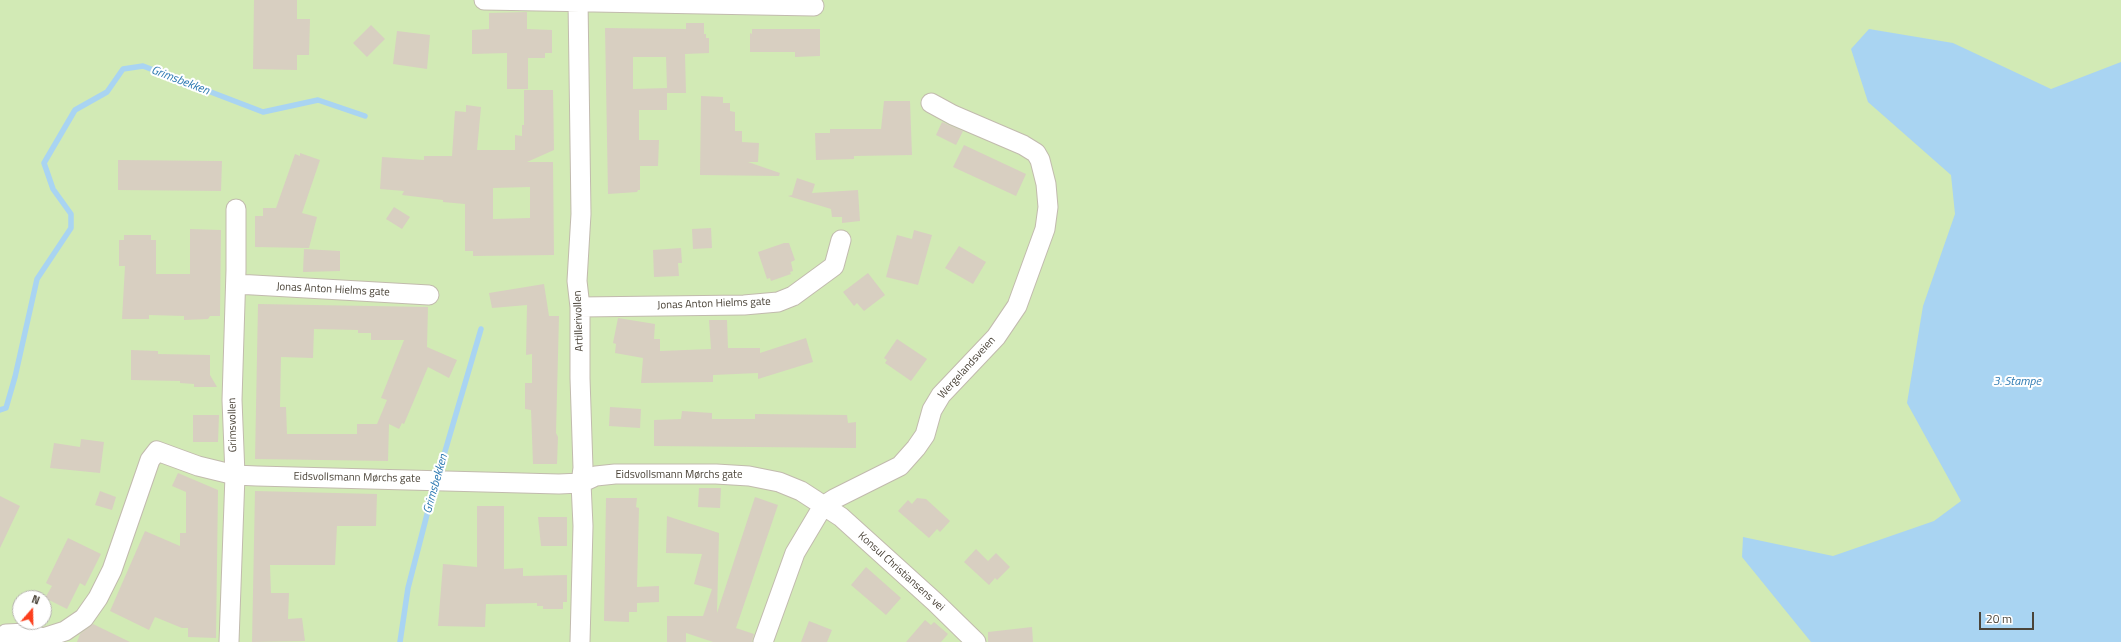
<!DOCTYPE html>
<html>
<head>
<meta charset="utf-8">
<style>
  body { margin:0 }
  #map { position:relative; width:2121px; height:642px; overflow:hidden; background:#f6f3ec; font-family:"Titillium Web",sans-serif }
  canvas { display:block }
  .north { position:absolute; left:12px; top:590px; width:40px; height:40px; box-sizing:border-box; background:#fff; border:1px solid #b7b4b0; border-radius:50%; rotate:20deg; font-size:11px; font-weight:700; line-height:16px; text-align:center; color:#4b4439 }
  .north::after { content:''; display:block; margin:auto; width:14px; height:18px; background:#fc3f1d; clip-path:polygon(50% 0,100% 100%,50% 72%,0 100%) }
  .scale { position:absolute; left:1979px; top:612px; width:55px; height:18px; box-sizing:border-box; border:2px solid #4b4439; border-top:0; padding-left:5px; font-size:12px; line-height:14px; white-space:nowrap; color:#4b4439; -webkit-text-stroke:3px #fff; paint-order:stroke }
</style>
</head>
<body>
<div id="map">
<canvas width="2121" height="642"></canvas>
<div class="north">N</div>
<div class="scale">20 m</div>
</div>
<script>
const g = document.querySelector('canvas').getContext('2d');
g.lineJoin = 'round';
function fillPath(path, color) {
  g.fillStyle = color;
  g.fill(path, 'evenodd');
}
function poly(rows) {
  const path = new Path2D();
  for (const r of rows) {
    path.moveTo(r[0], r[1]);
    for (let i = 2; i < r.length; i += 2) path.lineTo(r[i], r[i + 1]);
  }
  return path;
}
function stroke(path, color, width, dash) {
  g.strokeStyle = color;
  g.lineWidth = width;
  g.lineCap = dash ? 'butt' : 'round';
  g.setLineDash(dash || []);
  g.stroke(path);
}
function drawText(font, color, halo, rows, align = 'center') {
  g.font = font + ' "Titillium Web",sans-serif';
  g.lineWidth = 4;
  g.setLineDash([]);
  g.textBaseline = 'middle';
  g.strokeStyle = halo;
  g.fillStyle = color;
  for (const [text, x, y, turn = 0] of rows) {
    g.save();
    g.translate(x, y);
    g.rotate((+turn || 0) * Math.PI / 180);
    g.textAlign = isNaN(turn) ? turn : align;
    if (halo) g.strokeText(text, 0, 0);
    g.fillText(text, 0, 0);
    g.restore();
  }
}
fillPath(poly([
  [0,0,2121,0,2121,642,0,642],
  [20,598,44,598,44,622,20,622]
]), '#d2eab5');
fillPath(poly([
  [1869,29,1953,43,2051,89,2121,62,2121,642,1811,642,1742,557,1743,537,1833,556,1934,521,1961,501,1907,403,1923,306,1955,214,1951,175,1868,102,1851,49]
]), '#a9d4f2');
stroke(poly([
  [0,410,6,408,15,377,37,279,71,228,71,214,53,189,44,163,75,110,107,92,123,69,143,66,263,112,318,100,365,116],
  [400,642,408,588,431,499,481,329]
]), '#a9d4f2', 5.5);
fillPath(poly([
  [254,0,297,0,297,19,310,19,309,55,297,55,297,70,253,69],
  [527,12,527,29,552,30,552,53,545,53,545,58,528,58,528,89,507,89,507,53,472,54,472,30,489,29,489,13],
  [686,23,704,23,704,34,706,34,706,38,709,38,709,53,685,54,686,93,667,93,667,110,639,110,639,140,659,140,658,166,640,166,640,190,638,190,637,192,608,194,605,28,686,29],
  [633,57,666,57,667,88,633,89],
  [371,25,385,39,367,57,353,43],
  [752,29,820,29,820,56,795,57,795,52,750,52,750,33,752,34],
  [397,31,430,35,427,69,393,64],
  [524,90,553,90,554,150,527,162,553,162,554,255,473,256,473,251,465,251,465,204,443,202,443,200,402,195,404,191,380,189,382,157,424,160,424,156,452,156,455,111,466,112,466,105,481,107,477,150,515,150,515,135,522,136,522,125,524,125],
  [530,187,530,218,493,219,493,188],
  [701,96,723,97,723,103,730,103,730,111,735,112,735,131,742,131,742,142,759,143,758,162,748,162,780,173,779,176,700,175],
  [884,101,910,101,912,155,854,156,854,159,816,160,815,133,830,133,830,129,881,129],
  [942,122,963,131,956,145,936,135],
  [964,145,1026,174,1016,196,953,167],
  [300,153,320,160,302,213,317,217,309,248,255,247,255,216,263,216,263,208,276,208,295,154,300,156],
  [118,160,222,161,221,191,118,190],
  [797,178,815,184,812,193,858,190,860,221,842,223,842,217,832,217,831,209,788,196,792,195],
  [394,207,410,217,402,229,386,219],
  [711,228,712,248,693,249,692,229],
  [190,229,221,230,220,316,210,316,208,319,184,320,184,316,149,315,149,319,122,319,125,266,119,266,119,240,124,240,124,235,151,235,151,240,156,240,156,274,190,274],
  [914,230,932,235,918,285,886,277,897,235,912,239],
  [784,243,789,243,795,260,791,262,793,271,790,272,791,274,771,281,770,278,767,279,758,252],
  [959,246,986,262,973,284,945,268],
  [681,248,682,263,678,263,679,276,654,277,653,250],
  [304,249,340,251,340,271,303,272],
  [868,273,885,295,864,311,857,303,854,306,843,292],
  [544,284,549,316,559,316,556,433,558,437,557,464,533,464,531,410,525,409,525,383,532,383,532,354,526,355,527,305,492,308,489,293],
  [258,304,428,307,427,347,457,360,449,378,428,367,404,424,402,423,399,429,389,424,388,461,255,459],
  [314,329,358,330,358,333,371,333,371,340,404,340,381,398,387,400,377,424,357,424,357,434,287,434,286,407,280,407,281,357,313,358],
  [618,318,655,324,654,339,660,339,660,351,711,349,709,320,727,320,728,348,760,348,760,353,806,338,813,362,758,379,758,373,713,375,713,382,641,383,643,358,615,353,616,344,613,343],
  [897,339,927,359,911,381,885,363,887,360,884,358],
  [131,350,158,351,158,354,210,355,210,375,217,387,194,387,194,384,180,383,180,381,131,380],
  [610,407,641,409,640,428,609,426],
  [682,411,712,413,712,419,755,419,755,414,847,415,848,423,856,422,856,448,654,446,654,420,681,419],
  [193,415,219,415,218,442,193,442],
  [81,439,104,442,100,473,50,468,54,443,80,447],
  [178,473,218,490,216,638,188,637,188,628,182,628,155,617,149,630,110,611,145,531,180,546,180,533,186,533,186,492,172,486],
  [699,488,721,488,720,508,698,507],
  [100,491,116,497,112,510,95,505],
  [255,491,377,494,376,526,337,526,335,565,270,565,271,593,289,593,288,619,302,618,305,641,252,642],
  [0,496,20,506,0,548],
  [755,497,778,505,736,628,754,634,752,642,713,642,686,633,686,642,667,642,667,616,703,616,712,589,694,584,702,554,666,553,667,516,719,533,717,613],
  [606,498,637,498,636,507,639,508,637,587,659,586,659,602,637,603,637,612,629,612,629,622,604,621],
  [917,498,926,499,950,521,940,532,937,529,929,538,898,511,908,500,912,504],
  [477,506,504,506,504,569,523,568,523,576,567,575,567,602,563,602,563,609,543,609,543,606,537,606,537,603,486,604,485,627,438,626,443,564,477,567],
  [538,517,567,517,567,546,541,546],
  [68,538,101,554,85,586,80,583,67,609,45,598,52,586,46,583],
  [976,549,988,561,996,553,1010,567,997,580,995,578,989,585,964,562],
  [866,567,901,598,886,615,851,585],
  [925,620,931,625,934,622,948,634,941,642,906,642],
  [809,621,832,630,827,642,801,642],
  [93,624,130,642,77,642,80,634],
  [1032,627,1033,642,988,642,988,632]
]), '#d8cfc1');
const minor = poly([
  [484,0,814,6],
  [578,0,581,214,577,281,580,307,580,378,583,468,581,483,583,526,580,642],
  [236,284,429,295],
  [580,307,744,305,778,302,793,296,834,266,841,240],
  [43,638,65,631,84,618,98,598,112,570,150,460,157,451,198,466,235,475,257,476,559,484,581,483,596,476,615,474,716,474,749,476,779,482,801,491,841,517,935,602,976,642],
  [0,640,6,634,27,633,43,638,49,642],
  [229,642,235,475,232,400,236,270,236,209],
  [763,642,795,553,823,506,834,499,900,466,916,448,925,435,932,410,941,395,996,337,1017,306,1045,229,1048,207,1046,184,1040,160,1036,153,1023,145,953,115,931,103]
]);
stroke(minor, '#c2bbae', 21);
stroke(minor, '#fff', 19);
drawText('11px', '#4b4439', '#fff', [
  ["Jonas Anton Hielms gate",333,290,3],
  ["Jonas Anton Hielms gate",714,304,-2],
  ["Artillerivollen",579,321,-92],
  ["Wergelandsveien",967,368,-48],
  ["Grimsvollen",233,425,-91],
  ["Eidsvollsmann Mørchs gate",679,475],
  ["Eidsvollsmann Mørchs gate",357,478,1],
  ["Konsul Christiansens vei",901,572,42]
]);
drawText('italic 12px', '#2e7ab2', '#fff', [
  ["Grimsbekken",180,81,21],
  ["3. Stampe",2017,382],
  ["Grimsbekken",436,484,-74]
]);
</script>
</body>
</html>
